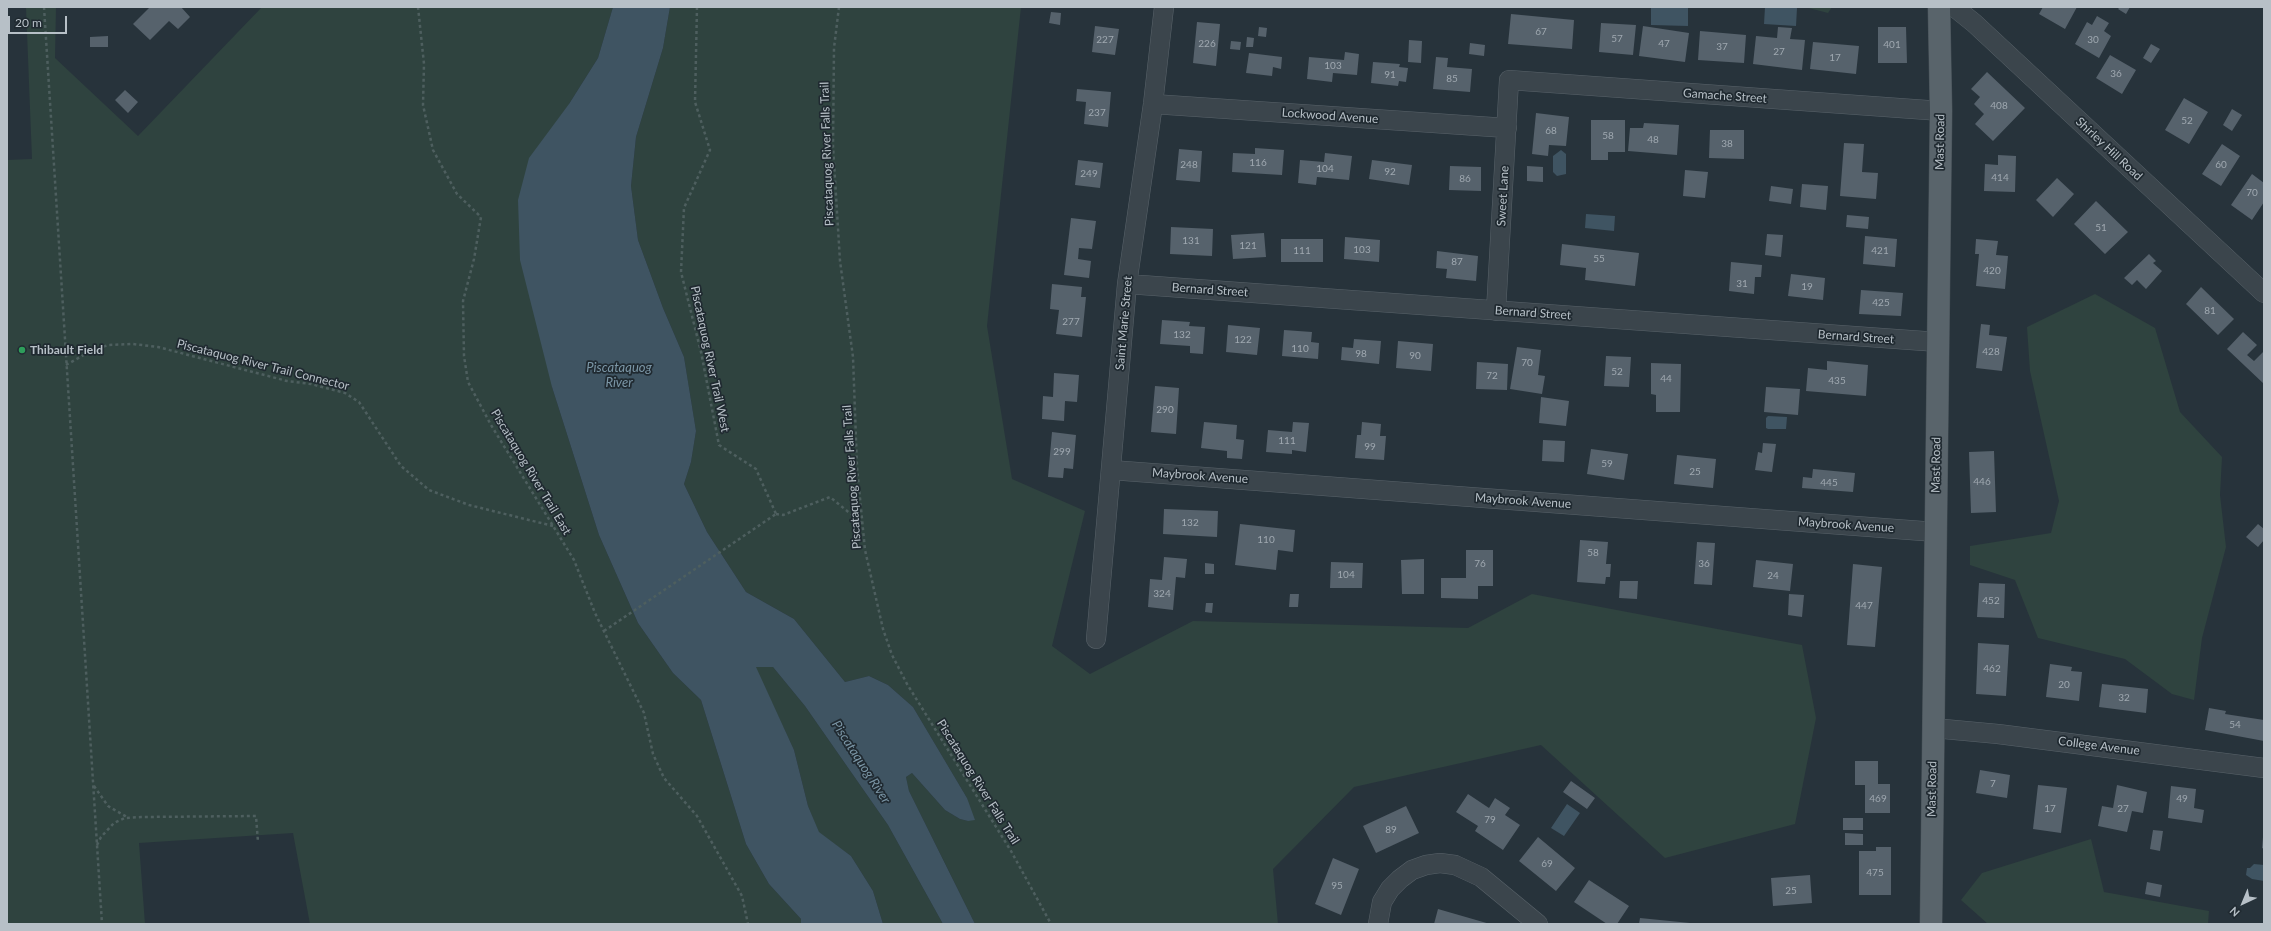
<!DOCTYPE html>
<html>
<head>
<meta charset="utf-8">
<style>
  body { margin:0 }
  #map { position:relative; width:2271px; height:931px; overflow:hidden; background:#27333b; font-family:Lato,sans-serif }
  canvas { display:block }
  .frame { position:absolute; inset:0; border:8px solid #b7c0c7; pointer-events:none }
  .north { position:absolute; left:2223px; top:883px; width:40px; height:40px; -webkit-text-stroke:3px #202a31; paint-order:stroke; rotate:224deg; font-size:11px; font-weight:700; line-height:16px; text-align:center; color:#b7c0c7 }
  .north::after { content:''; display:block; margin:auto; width:14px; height:18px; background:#b7c0c7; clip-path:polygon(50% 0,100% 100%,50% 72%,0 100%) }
  .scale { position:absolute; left:8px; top:16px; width:59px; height:18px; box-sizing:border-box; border:2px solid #b7c0c7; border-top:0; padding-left:5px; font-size:12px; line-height:14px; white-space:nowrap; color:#b7c0c7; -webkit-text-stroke:3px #202a31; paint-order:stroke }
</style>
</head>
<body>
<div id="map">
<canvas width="2271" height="931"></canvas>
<div class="frame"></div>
<div class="north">N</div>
<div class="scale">20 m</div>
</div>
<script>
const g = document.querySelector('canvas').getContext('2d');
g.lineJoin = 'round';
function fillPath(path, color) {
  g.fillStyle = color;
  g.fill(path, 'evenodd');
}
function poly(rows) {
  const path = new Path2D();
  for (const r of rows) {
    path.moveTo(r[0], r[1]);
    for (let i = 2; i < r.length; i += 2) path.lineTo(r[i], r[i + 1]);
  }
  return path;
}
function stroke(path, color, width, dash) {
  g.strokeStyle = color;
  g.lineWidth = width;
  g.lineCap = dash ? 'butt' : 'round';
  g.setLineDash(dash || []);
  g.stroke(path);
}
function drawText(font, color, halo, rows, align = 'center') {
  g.font = font + ' Lato,sans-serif';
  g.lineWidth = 3.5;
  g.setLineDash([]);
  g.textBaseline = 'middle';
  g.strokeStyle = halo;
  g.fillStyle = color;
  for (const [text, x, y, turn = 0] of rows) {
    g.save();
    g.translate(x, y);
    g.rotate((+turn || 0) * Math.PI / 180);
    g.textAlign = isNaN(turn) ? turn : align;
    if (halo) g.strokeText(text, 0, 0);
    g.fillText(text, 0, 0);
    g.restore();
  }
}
fillPath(poly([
  [26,7,56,7,55,58,138,136,262,7,613,7,598,58,569,104,552,387,599,535,638,623,673,673,701,700,746,844,769,884,801,919,801,924,310,924,293,833,139,843,145,924,7,924,7,160,32,159],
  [670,7,1021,7,987,326,1012,479,1085,511,1052,646,1090,674,1193,621,1468,628,1532,594,1802,645,1816,718,1795,824,1665,858,1541,745,1354,787,1273,869,1278,924,975,924,909,791,906,777,912,773,945,810,960,819,968,821,967,798,913,707,888,685,869,676,845,682,794,619,746,592,707,532,684,484,691,462,696,431,684,357,663,308,638,240,631,186,636,137,663,48],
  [1805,7,1832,7,1828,13],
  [2095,294,2155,328,2180,412,2222,457,2220,495,2226,547,2202,638,2194,700,2172,694,2125,659,2038,638,2015,580,1970,565,1970,546,2051,533,2059,501,2030,371,2027,327],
  [755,667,773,667,805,706,888,825,943,924,883,924,873,891,851,856,819,833,808,806,794,750],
  [2091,839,2104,892,2209,911,2208,924,1988,924,1961,900,1982,873]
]), '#2f433f');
fillPath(poly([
  [613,7,670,7,663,48,636,137,631,186,638,240,663,308,684,357,696,431,691,462,684,484,707,532,746,592,794,619,845,682,869,676,888,685,913,707,967,798,975,820,968,821,960,819,945,810,912,773,906,777,909,791,975,924,943,924,888,825,805,706,773,667,756,667,794,750,808,806,819,832,851,856,873,891,883,924,801,924,801,919,769,884,746,844,701,700,673,673,638,623,599,535,552,387,520,260,518,200,529,158,569,104,598,58],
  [1651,7,1688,7,1688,26,1651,25],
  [1765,7,1797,8,1796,26,1764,24],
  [1561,150,1566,154,1566,174,1557,176,1553,172,1553,156],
  [1586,214,1615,216,1614,231,1585,228],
  [1768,416,1787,417,1786,429,1768,429,1766,428,1766,418],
  [1567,804,1580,813,1564,836,1551,828],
  [2254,864,2264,865,2264,881,2252,879,2246,875,2247,868,2250,868]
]), '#3f5462');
fillPath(poly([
  [150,7,181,7,190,17,178,29,169,21,150,40,133,24],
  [2043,7,2077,7,2065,29,2039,14],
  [2120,7,2130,7,2126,14,2118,9],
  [1051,12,1061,13,1060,25,1049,23],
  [1511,14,1574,20,1572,49,1508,44],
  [2097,16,2109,23,2104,31,2111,36,2099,58,2075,44,2087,22,2092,25],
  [1197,22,1220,24,1216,66,1193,63],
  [1601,23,1636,25,1633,55,1599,52],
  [1095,26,1119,29,1115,55,1092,52],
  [1643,26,1689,33,1685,62,1639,56],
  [1259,27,1267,28,1266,37,1258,36],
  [1778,27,1792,28,1790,39,1805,40,1802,70,1753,64,1756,36,1777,38],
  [1878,27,1906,27,1907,63,1878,63],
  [1700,31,1746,35,1744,63,1698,60],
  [108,36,108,47,90,47,90,37],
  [1247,37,1254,38,1253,47,1246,47],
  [1409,40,1422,41,1421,63,1408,62],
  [1231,41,1241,42,1240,50,1230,49],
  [1813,42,1859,46,1856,74,1810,69],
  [1470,43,1485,45,1484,56,1469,54],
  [2151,44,2160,49,2151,63,2143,58],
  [1345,52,1359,54,1357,75,1333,73,1332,82,1307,79,1309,57,1344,60],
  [1249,53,1282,57,1281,69,1273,67,1272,76,1246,73],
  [2110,55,2136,70,2122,94,2096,78],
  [1436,57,1448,58,1447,67,1472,69,1470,92,1433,89],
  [1373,62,1400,64,1399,67,1408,68,1406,82,1399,81,1398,86,1371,83],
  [1987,72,2025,108,1993,141,1975,124,1984,114,1974,104,1980,97,1971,89],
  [1077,89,1111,92,1108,127,1084,124,1086,102,1076,101],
  [125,90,138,102,128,113,115,100],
  [2184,98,2208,112,2189,144,2165,130],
  [2232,109,2242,115,2232,131,2223,125],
  [1536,113,1569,117,1566,146,1549,145,1548,156,1532,154],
  [1591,120,1625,120,1625,152,1608,152,1608,160,1591,160],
  [1644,123,1679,125,1677,155,1628,151,1630,128,1643,128],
  [1710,130,1744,130,1744,159,1709,158],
  [1844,143,1864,144,1862,172,1878,173,1876,199,1840,196],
  [2222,144,2240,156,2221,186,2202,174],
  [1255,148,1284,150,1282,175,1232,172,1233,153,1255,154],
  [1179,149,1202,151,1200,182,1176,180],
  [1325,153,1352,156,1349,180,1317,177,1316,185,1298,183,1300,160,1324,162],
  [1998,155,2016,156,2015,192,1984,191,1985,164,1998,165],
  [1078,160,1103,163,1100,188,1075,185],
  [1372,160,1412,165,1409,185,1369,179],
  [1450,166,1481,167,1481,191,1449,190],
  [1527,166,1543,167,1543,182,1527,181],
  [1685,170,1708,172,1705,198,1683,196],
  [2252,174,2264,183,2264,202,2252,220,2231,205],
  [2057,178,2074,194,2053,217,2036,200],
  [1802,184,1828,186,1826,210,1800,207],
  [1771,186,1793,189,1791,204,1769,201],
  [2096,201,2128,232,2105,254,2074,224],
  [1847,215,1869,217,1868,229,1846,227],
  [1071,218,1096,221,1092,249,1079,248,1078,259,1091,261,1089,278,1064,275],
  [1171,227,1213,229,1212,256,1170,254],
  [1264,233,1266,257,1233,259,1231,235],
  [1767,234,1783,235,1781,257,1765,255],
  [1865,236,1897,239,1895,267,1863,264],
  [1345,237,1380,240,1379,262,1344,259],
  [1281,239,1323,239,1323,262,1281,262],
  [1976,239,1998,241,1996,255,2008,256,2005,289,1976,286,1979,254,1975,254],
  [1562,244,1639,253,1635,286,1585,280,1586,268,1560,265],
  [1437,251,1478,256,1476,281,1446,278,1447,269,1436,268],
  [2149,254,2156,261,2153,263,2162,271,2146,289,2137,280,2132,285,2124,278],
  [1731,262,1762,265,1761,277,1755,277,1754,294,1729,291],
  [1791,274,1825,278,1823,300,1788,296],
  [1052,284,1082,287,1081,297,1086,297,1082,337,1056,334,1059,310,1050,309],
  [2201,287,2234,319,2218,335,2186,304],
  [1861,290,1903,293,1901,316,1859,314],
  [1162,320,1190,322,1189,326,1205,327,1203,354,1190,353,1190,346,1160,344],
  [1981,324,1990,325,1989,335,2007,337,2002,371,1976,368],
  [1228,325,1260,328,1257,355,1226,352],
  [1284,330,1312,332,1311,342,1319,343,1318,359,1282,356],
  [2243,332,2257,345,2247,355,2254,361,2264,351,2264,384,2227,349],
  [1354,339,1381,341,1379,364,1341,360,1342,347,1353,348],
  [1398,341,1433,344,1431,371,1396,368],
  [1517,347,1541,350,1538,375,1545,376,1542,394,1510,389],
  [1606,356,1631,357,1629,387,1604,386],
  [1827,361,1868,365,1866,396,1806,391,1808,368,1827,370],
  [1477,362,1508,364,1507,390,1476,389],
  [1651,363,1681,364,1680,412,1656,412,1656,395,1651,394],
  [1054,373,1079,375,1077,402,1065,401,1064,421,1042,419,1043,396,1053,397],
  [1155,386,1179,388,1176,434,1151,432],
  [1766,387,1800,389,1798,415,1764,412],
  [1541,397,1569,401,1566,426,1539,423],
  [1204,422,1237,425,1236,439,1244,440,1242,459,1227,458,1227,451,1201,448],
  [1293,422,1309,423,1306,452,1292,450,1292,454,1266,452,1268,430,1292,432],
  [1362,422,1381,424,1380,436,1386,436,1384,460,1355,458,1357,435,1361,435],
  [1052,432,1076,435,1073,469,1064,468,1063,478,1048,477],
  [1543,440,1565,441,1564,462,1542,461],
  [1763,443,1776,444,1772,472,1755,470,1758,452,1762,453],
  [1591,449,1628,454,1624,480,1587,474],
  [1994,451,1996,512,1971,513,1969,452],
  [1677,455,1716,459,1713,488,1674,484],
  [1813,469,1855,473,1853,492,1802,488,1803,477,1812,478],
  [1164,509,1218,511,1217,537,1163,534],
  [1240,524,1295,530,1293,552,1278,550,1276,570,1235,565],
  [2258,524,2264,529,2264,540,2258,547,2246,537],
  [1580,540,1608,542,1606,564,1611,564,1610,577,1606,577,1605,584,1577,582],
  [1697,542,1715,543,1712,585,1694,584],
  [1466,550,1493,550,1493,586,1478,586,1478,599,1441,598,1441,578,1466,578],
  [1164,557,1187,559,1185,578,1176,577,1173,610,1148,607,1150,579,1162,580],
  [1424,559,1424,594,1402,594,1401,560],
  [1756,560,1793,564,1790,591,1753,587],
  [1331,562,1363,563,1362,588,1330,588],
  [1205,563,1214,564,1214,574,1205,574],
  [1853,564,1882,567,1875,647,1847,645],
  [1620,581,1638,581,1637,599,1619,598],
  [1979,583,2005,584,2004,618,1977,617],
  [1290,594,1299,594,1298,607,1289,607],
  [1789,594,1804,595,1802,617,1788,615],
  [1206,603,1213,603,1212,613,1205,612],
  [1978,643,2009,645,2006,696,1976,694],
  [2050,664,2072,667,2071,671,2082,672,2079,701,2046,697],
  [2102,684,2148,689,2146,713,2099,707],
  [2209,708,2226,711,2225,714,2264,720,2264,741,2205,730],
  [1855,761,1878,761,1878,784,1890,784,1890,813,1865,813,1865,785,1855,785],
  [1980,770,2010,775,2007,798,1976,793],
  [1571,781,1595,798,1587,809,1563,792],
  [2038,785,2067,788,2061,833,2033,829],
  [2117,785,2147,792,2143,813,2132,811,2127,832,2098,826,2102,806,2113,808],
  [2171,786,2196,789,2194,808,2204,810,2202,823,2168,818],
  [1468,794,1489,808,1495,798,1510,808,1505,815,1520,825,1503,850,1475,831,1478,826,1456,812],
  [1406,806,1419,833,1376,853,1363,826],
  [1843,818,1863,818,1863,830,1843,830],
  [2153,830,2163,831,2160,851,2150,849],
  [1845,833,1863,834,1863,845,1845,845],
  [1538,837,1575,868,1556,891,1519,861],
  [2263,837,2264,837,2264,849,2262,848],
  [1876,847,1891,847,1891,895,1859,895,1859,851,1876,851],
  [1333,858,1359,869,1341,915,1315,904],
  [1810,875,1812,903,1773,906,1771,878],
  [1589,880,1629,906,1617,924,1607,924,1574,902],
  [2147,882,2162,885,2160,897,2145,894],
  [1438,909,1490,924,1434,924],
  [1640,918,1690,923,1690,924,1639,924]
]), '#56626c');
const minor = poly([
  [1954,7,1974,23,2264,293],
  [1153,104,1507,128],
  [1127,284,1938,342],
  [1496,311,1509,80,1941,111],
  [1111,470,1936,532],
  [1096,639,1127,284,1153,104,1164,7],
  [1933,728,1998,734,2264,768],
  [1378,924,1382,902,1390,889,1400,879,1412,870,1426,865,1440,863,1455,865,1481,877,1538,924]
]);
const major = poly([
  [1931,924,1941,111,1939,7]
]);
stroke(minor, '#59636a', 20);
stroke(major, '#444e55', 23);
stroke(poly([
  [44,7,102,924],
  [418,7,424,64,423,105,433,150,457,194,481,217,474,259,463,301,464,356,468,382,491,425,574,560,595,613,644,713,653,754,664,778,697,816,742,896,748,924],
  [697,7,695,102,710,150,684,208,681,272,701,352,719,445,756,469,776,514],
  [839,7,834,48,833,146,840,261,853,357,857,467,865,550,883,629,892,655,907,684,1011,851,1051,924],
  [66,365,91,351,108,345,133,344,158,347,287,381,311,384,345,393,359,402,401,466,429,490,469,505,553,526],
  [776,514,783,515,830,497,863,524],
  [604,631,776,514],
  [94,786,108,806,127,817],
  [97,845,101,837,114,823,125,818,141,817,256,816,258,842]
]), '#4e5f5f', 2.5, [3, 3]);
stroke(minor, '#3b454c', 19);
stroke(major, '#59646b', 22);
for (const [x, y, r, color] of [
  [22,350,4,"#2e9e5b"]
]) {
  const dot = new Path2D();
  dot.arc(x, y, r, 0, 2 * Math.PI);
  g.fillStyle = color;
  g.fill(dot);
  stroke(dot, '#202a31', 1.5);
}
drawText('10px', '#9fa8b0', null, [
  ["67",1541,32],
  ["57",1617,39],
  ["227",1105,40],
  ["30",2093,40],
  ["226",1207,44],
  ["47",1664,44],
  ["401",1892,45],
  ["37",1722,47],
  ["27",1779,52],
  ["17",1835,58],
  ["103",1333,66],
  ["36",2116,74],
  ["91",1390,75],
  ["85",1452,79],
  ["408",1999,106],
  ["237",1097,113],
  ["52",2187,121],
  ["68",1551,131],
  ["58",1608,136],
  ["48",1653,140],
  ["38",1727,144],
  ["116",1258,163],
  ["248",1189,165],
  ["60",2221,165],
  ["104",1325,169],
  ["92",1390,172],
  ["249",1089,174],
  ["414",2000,178],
  ["86",1465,179],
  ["70",2252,193],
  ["51",2101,228],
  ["131",1191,241],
  ["121",1248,246],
  ["103",1362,250],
  ["111",1302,251],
  ["421",1880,251],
  ["55",1599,259],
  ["87",1457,262],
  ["420",1992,271],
  ["31",1742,284],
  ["19",1807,287],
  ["425",1881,303],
  ["81",2210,311],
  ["277",1071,322],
  ["132",1182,335],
  ["122",1243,340],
  ["110",1300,349],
  ["428",1991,352],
  ["98",1361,354],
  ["90",1415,356],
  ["70",1527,363],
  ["52",1617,372],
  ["72",1492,376],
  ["44",1666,379],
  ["435",1837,381],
  ["290",1165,410],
  ["111",1287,441],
  ["99",1370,447],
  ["299",1062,452],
  ["59",1607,464],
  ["25",1695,472],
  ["446",1982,482],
  ["445",1829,483],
  ["132",1190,523],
  ["110",1266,540],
  ["58",1593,553],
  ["76",1480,564],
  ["36",1704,564],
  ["104",1346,575],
  ["24",1773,576],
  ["324",1162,594],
  ["452",1991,601],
  ["447",1864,606],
  ["462",1992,669],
  ["20",2064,685],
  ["32",2124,698],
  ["54",2235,725],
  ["7",1993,784],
  ["469",1878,799],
  ["49",2182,799],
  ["17",2050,809],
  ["27",2123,809],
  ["79",1490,820],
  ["89",1391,830],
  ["69",1547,864],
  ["475",1875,873],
  ["95",1337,886],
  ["25",1791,891]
]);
drawText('12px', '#b7c0c7', '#202a31', [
  ["Gamache Street",1725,96,4],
  ["Lockwood Avenue",1330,116,4],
  ["Mast Road",1940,142,-89],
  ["Shirley Hill Road",2109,149,43],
  ["Piscataquog River Falls Trail",827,154,-92],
  ["Sweet Lane",1503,196,-87],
  ["Bernard Street",1210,290,4],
  ["Bernard Street",1533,313,4],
  ["Saint Marie Street",1124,323,-85],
  ["Bernard Street",1856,337,4],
  ["Piscataquog River Trail West",710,359,78],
  ["Piscataquog River Trail Connector",263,365,14],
  ["Mast Road",1936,465,-89],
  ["Piscataquog River Trail East",531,472,59],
  ["Maybrook Avenue",1200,476,4],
  ["Piscataquog River Falls Trail",852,477,-94],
  ["Maybrook Avenue",1523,501,4],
  ["Maybrook Avenue",1846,525,4],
  ["College Avenue",2099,746,7],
  ["Piscataquog River Falls Trail",978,782,58],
  ["Mast Road",1932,789,-89]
]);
drawText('bold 12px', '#b7c0c7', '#202a31', [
  ["Thibault Field",30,350]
], 'left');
drawText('italic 13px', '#7b96a6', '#202a31', [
  ["Piscataquog",619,368],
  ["River",619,383],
  ["Piscataquog River",861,762,57]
]);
</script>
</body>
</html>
